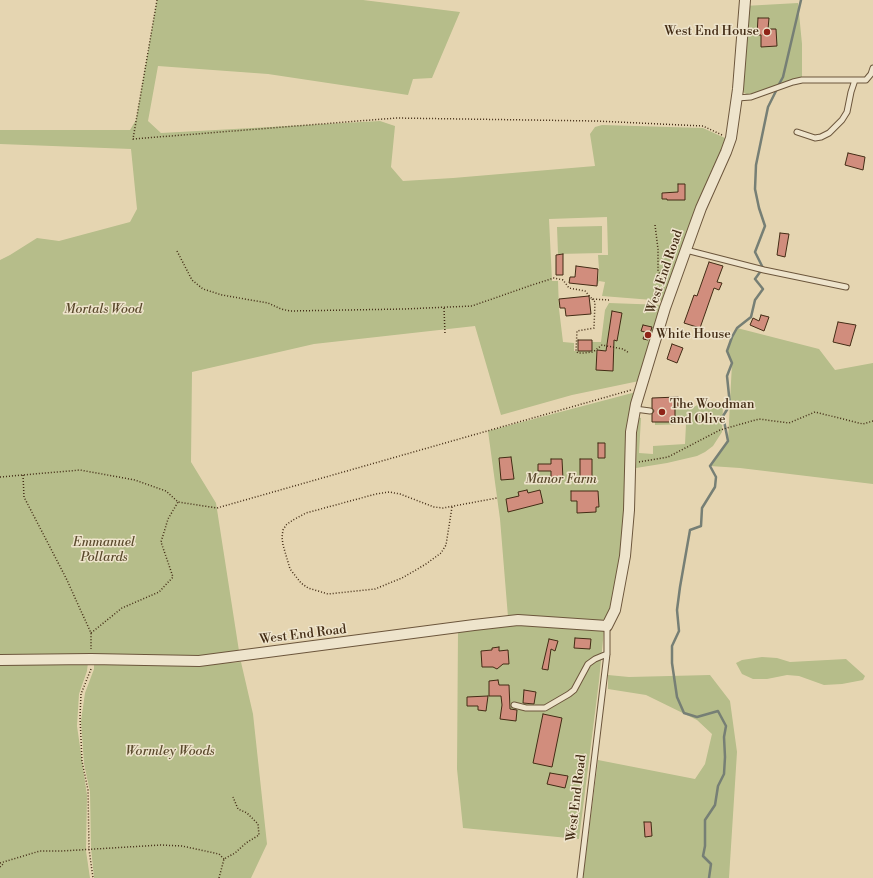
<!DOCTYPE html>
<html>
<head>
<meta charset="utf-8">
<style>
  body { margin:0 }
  canvas { display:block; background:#e5d5b1 }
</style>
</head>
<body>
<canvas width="873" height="878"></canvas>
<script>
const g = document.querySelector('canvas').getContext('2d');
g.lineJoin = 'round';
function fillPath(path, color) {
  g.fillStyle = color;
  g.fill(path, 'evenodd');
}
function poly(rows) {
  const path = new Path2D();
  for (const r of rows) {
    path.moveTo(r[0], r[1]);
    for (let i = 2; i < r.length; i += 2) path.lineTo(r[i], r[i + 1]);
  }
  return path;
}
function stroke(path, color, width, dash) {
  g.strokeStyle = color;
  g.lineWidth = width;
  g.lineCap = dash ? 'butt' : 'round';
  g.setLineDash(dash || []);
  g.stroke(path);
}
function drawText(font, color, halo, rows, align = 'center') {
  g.font = font + ' "Libre Bodoni",serif';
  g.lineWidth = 3;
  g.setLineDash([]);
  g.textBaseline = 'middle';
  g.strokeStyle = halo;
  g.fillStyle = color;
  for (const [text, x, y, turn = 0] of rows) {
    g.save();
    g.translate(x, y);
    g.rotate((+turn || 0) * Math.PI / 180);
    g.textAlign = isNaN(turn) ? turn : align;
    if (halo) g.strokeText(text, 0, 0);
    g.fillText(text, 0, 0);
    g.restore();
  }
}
fillPath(poly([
  [157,0,363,0,460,12,432,78,413,79,408,95,268,74,158,66,148,121,161,133,380,121,395,126,391,167,403,181,453,178,595,166,590,134,595,127,602,125,703,128,725,138,716,165,712,169,692,219,665,301,602,296,605,282,599,281,598,284,593,284,597,283,598,281,599,269,598,255,608,255,607,217,549,219,552,281,558,281,559,309,563,342,574,343,574,351,591,351,592,342,601,342,605,310,609,303,664,305,639,381,572,395,501,415,475,326,314,344,192,372,191,462,216,503,239,651,200,656,176,655,88,654,0,656,0,260,10,255,37,238,59,241,130,222,137,209,131,149,0,144,0,130,130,130,136,120],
  [798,3,802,44,802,80,751,97,738,89,744,6],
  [602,226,602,253,558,254,557,227],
  [737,328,819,349,835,370,873,363,873,484,740,468,710,466,728,441,732,363,727,351,732,337],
  [636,392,622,553,612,611,607,618,600,621,508,617,500,519,488,431],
  [706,400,723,405,722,432,713,446,705,452,697,456,667,463,636,468,637,417,641,418,639,453,653,454,653,446,685,444,686,424,655,425,655,422,675,422,671,409,692,408],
  [515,625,604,630,599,681,579,839,463,828,457,769,458,631],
  [762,657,777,658,790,662,846,659,865,676,863,680,842,684,824,685,799,676,787,675,767,679,753,679,742,674,736,663,742,660],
  [88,662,87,671,79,694,77,726,87,795,86,851,90,878,0,878,0,665],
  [241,662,253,714,267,844,251,878,94,878,91,848,90,792,84,764,81,721,85,693,94,669,94,663,200,665],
  [608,675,629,677,710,675,730,701,737,752,729,878,583,878,598,760,695,779,705,764,712,734,697,720,646,695,608,689]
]), '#b6bd8a');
stroke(poly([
  [778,86,783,77,801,0],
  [709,878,711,864,703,856,705,846,705,820,715,805,718,786,724,774,725,757,724,737,726,726,718,711,697,717,684,713,677,697,672,663,672,646,679,631,677,610,680,587,690,530,701,526,702,508,715,487,716,477,710,466,728,441,723,416,730,405,727,376,732,363,727,351,732,337,737,328,751,317,755,300,763,289,755,279,763,268,755,252,765,226,759,208,755,189,756,165,768,107,777,89]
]), '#767f75', 2.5);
const building = poly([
  [758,18,769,18,768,29,776,29,777,46,761,47,761,35,757,35,758,18],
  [848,153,865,157,863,170,845,165,848,153],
  [678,184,685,184,685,200,667,200,667,199,662,199,662,193,678,192,678,184],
  [780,233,789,234,785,257,777,255,780,233],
  [563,254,563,275,556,275,556,255,563,254],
  [709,262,723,266,717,282,722,283,719,290,714,288,700,328,684,323,694,295,697,296,709,262],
  [576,266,598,269,597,286,569,283,570,277,575,277,576,266],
  [589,296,591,314,566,316,565,308,560,308,559,299,589,296],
  [612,311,622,313,617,341,614,340,613,371,596,370,597,350,606,351,612,311],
  [761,315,769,317,764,331,750,325,753,318,759,321,761,315],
  [838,322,856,325,850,346,833,342,838,322],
  [643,325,652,327,648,340,643,339,645,332,641,331,643,325],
  [578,340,592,340,592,351,578,351,578,340],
  [672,344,683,348,677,363,667,359,672,344],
  [678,397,678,408,675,408,675,422,652,422,652,414,654,411,652,408,652,398,678,397],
  [598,443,605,443,605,458,598,458,598,443],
  [511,457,514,479,501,480,499,458,511,457],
  [551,459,562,459,563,479,551,479,551,471,538,471,538,464,551,464,551,459],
  [580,459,592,459,592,478,580,478,580,459],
  [527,490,528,493,540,490,543,503,508,512,506,499,519,496,518,492,527,490],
  [571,491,598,491,599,507,596,507,596,512,577,513,577,501,571,501,571,491],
  [575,638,591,639,590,649,574,648,575,638],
  [549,639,558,641,555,651,551,649,548,670,542,669,549,639],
  [499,647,499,651,508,650,509,664,503,664,497,669,493,667,482,667,481,651,492,650,492,648,499,647],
  [498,680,499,685,509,685,510,709,517,710,516,721,500,719,502,705,501,696,489,696,489,681,498,680],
  [524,690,536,692,534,704,523,703,524,690],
  [488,696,486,711,478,710,478,706,467,706,467,697,488,696],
  [543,714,562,718,552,767,533,763,543,714],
  [550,773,568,776,565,788,547,784,550,773],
  [644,822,651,822,652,836,645,837,644,822]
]);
fillPath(building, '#d18d7d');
stroke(building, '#432c15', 1);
const lane = poly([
  [737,98,751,97,793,82,802,80,866,80,871,74,873,68],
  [797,132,815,138,821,137,829,133,842,120,847,112,851,92,855,80],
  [686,250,764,270,846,287],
  [635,409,650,411],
  [514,705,526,708,545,708,569,694,574,690,588,664,595,659,607,654],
  [580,878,607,654,607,626]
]);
const street = poly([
  [0,660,91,659,199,661,474,625,518,620,607,626,615,610,625,556,629,510,631,432,636,404,665,308,693,230,701,208,726,152,731,138,738,89,745,0]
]);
stroke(lane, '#6c563c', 7);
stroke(street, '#6c563c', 12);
stroke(poly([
  [157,0,133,139,396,118,596,121,703,126,722,135],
  [655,225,658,249,658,271,661,276,666,278],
  [177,251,192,280,203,289,222,295,268,303,281,309,290,311,404,309,472,306,532,285,554,278,563,280,569,288,585,291,592,299,609,300],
  [592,299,595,302,594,328,577,331,576,351,578,353,583,353,593,352,602,345,623,349,629,353],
  [444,308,445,334],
  [639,462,668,457,720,430,759,419,789,423,815,412,863,424,873,421],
  [23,475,24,497,66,578,91,633,91,649],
  [0,477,80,470,135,480,166,491,178,502,217,508,631,390],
  [452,507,446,545,441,553,426,564,402,578,375,589,328,594,308,588,301,583,290,569,283,545,282,537,283,530,286,525,293,520,306,513,376,494,389,492,400,494,434,507,443,508,497,498],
  [91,633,122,608,159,592,173,577,161,542,168,519,178,502],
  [91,669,81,694,80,717,82,761,88,790,89,849,93,878],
  [0,863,40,851,62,851,161,845,182,846,219,854,224,859],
  [0,867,4,863],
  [219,878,224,859,235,853,246,843,259,835,258,824,247,813,238,809,233,797]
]), '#432c15', 1.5, [1, 2]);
stroke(lane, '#eee4cc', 5);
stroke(street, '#eee4cc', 10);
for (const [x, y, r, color] of [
  [767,32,4,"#8f2418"],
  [648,335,4,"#8f2418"],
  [662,412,4,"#8f2418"]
]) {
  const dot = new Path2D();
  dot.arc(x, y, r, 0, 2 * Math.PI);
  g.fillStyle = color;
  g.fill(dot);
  stroke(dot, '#eee4cc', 1.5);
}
drawText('13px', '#432c15', '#eee4cc', [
  ["West End House",759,32,"right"],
  ["White House",656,335],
  ["The Woodman",670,405],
  ["and Olive",670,420]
], 'left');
drawText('13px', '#432c15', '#eee4cc', [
  ["West End Road",665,272,-71],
  ["West End Road",303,635,-7],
  ["West End Road",577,798,-83]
]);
drawText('italic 13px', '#5a492c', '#eee4cc', [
  ["Mortals Wood",103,310],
  ["Manor Farm",561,480],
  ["Emmanuel",104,543],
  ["Pollards",104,558],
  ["Wormley Woods",170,752]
]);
</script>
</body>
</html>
